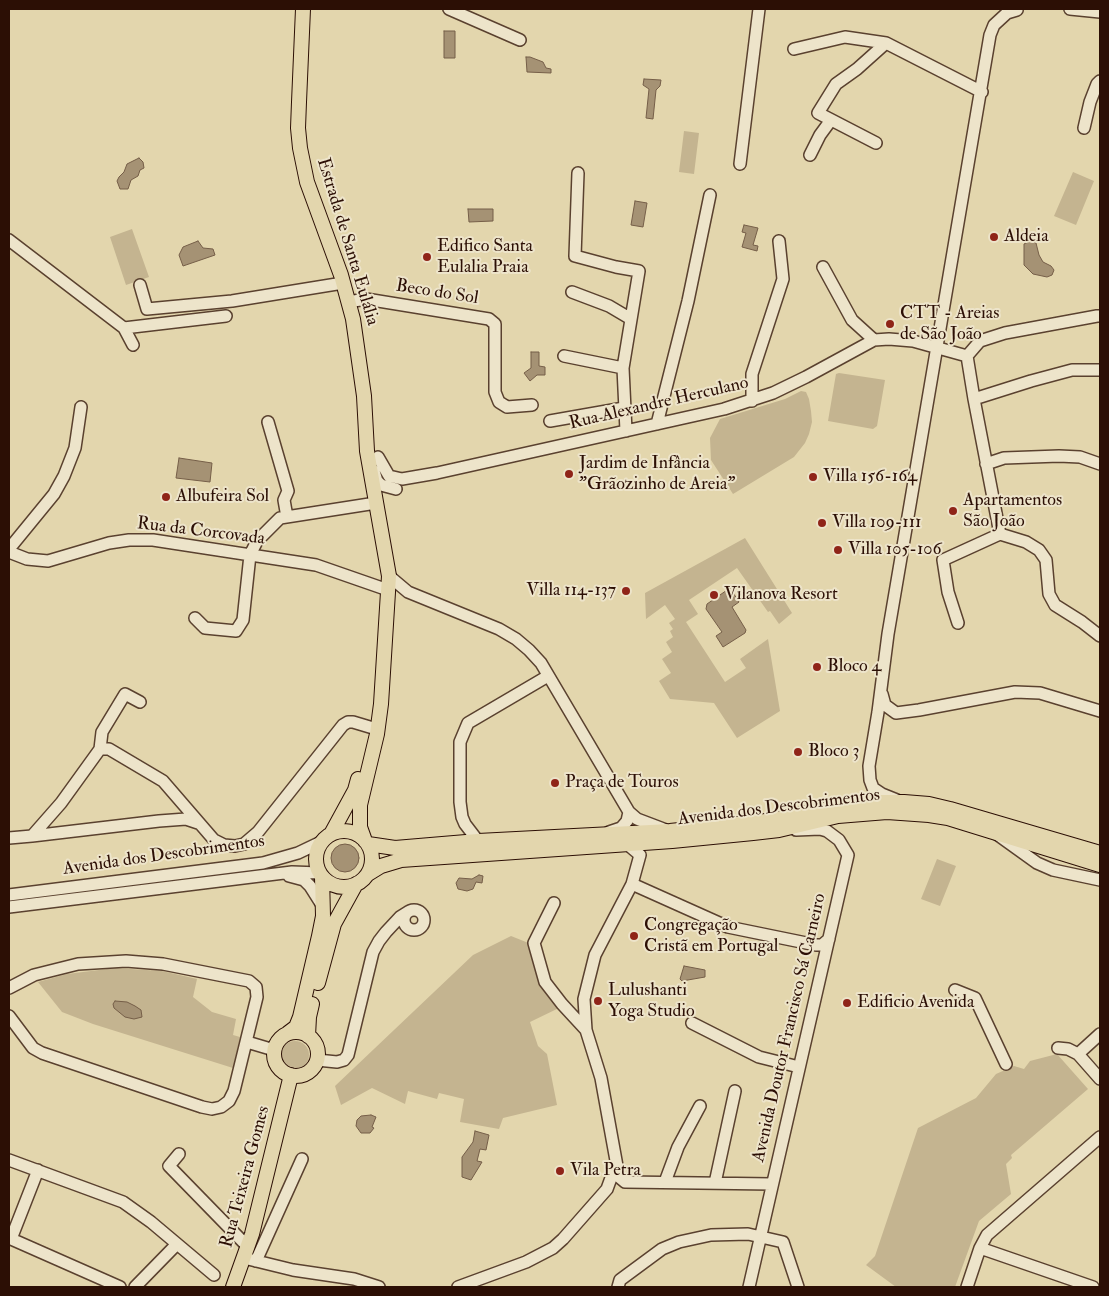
<!DOCTYPE html>
<html>
<head>
<meta charset="utf-8">
<style>
  body { margin:0 }
  #map { position:relative; width:1109px; height:1296px; overflow:hidden; background:#e3d6ad; font-family:"IM FELL Double Pica",serif }
  canvas { display:block }
  .frame { position:absolute; inset:0; border:10px solid #2c0f05; pointer-events:none }
</style>
</head>
<body>
<div id="map">
<canvas width="1109" height="1296"></canvas>
<div class="frame"></div>
</div>
<script>
const g = document.querySelector('canvas').getContext('2d');
g.lineJoin = 'round';
function fillPath(path, color) {
  g.fillStyle = color;
  g.fill(path, 'evenodd');
}
function poly(rows) {
  const path = new Path2D();
  for (const r of rows) {
    if (r.length === 3) {
      path.moveTo(r[0] + r[2], r[1]);
      path.arc(r[0], r[1], r[2], 0, 2 * Math.PI);
      continue;
    }
    path.moveTo(r[0], r[1]);
    for (let i = 2; i < r.length; i += 2) path.lineTo(r[i], r[i + 1]);
  }
  return path;
}
function stroke(path, color, width, dash) {
  g.strokeStyle = color;
  g.lineWidth = width;
  g.lineCap = dash ? 'butt' : 'round';
  g.setLineDash(dash || []);
  g.stroke(path);
}
function drawText(font, color, halo, rows, align = 'center') {
  g.font = font + ' "IM FELL Double Pica",serif';
  g.lineWidth = 4;
  g.setLineDash([]);
  g.textBaseline = 'middle';
  g.strokeStyle = halo;
  g.fillStyle = color;
  for (const [text, x, y, turn = 0] of rows) {
    g.save();
    g.translate(x, y);
    g.rotate((+turn || 0) * Math.PI / 180);
    g.textAlign = isNaN(turn) ? turn : align;
    if (halo) g.strokeText(text, 0, 0);
    g.fillText(text, 0, 0);
    g.restore();
  }
}
fillPath(poly([
  [684,131,699,133,694,174,679,172],
  [1073,172,1094,181,1076,225,1054,216],
  [132,229,149,277,126,285,110,237],
  [839,373,885,380,877,426,873,429,828,421,836,374],
  [801,391,806,392,809,399,811,411,812,422,809,434,805,443,794,457,733,494,711,460,710,438,720,419,785,399],
  [745,538,792,613,779,624,770,611,768,612,737,568,689,600,698,614,686,622,725,682,746,668,740,659,768,639,780,711,737,738,714,703,670,699,659,681,671,673,662,659,672,652,666,642,673,637,670,631,673,629,669,623,675,619,665,605,646,619,645,593],
  [937,859,956,866,940,906,921,899],
  [511,936,531,944,561,1007,530,1022,538,1046,547,1054,557,1105,503,1118,499,1129,460,1122,464,1099,439,1093,437,1099,408,1091,405,1104,372,1088,341,1105,335,1086,473,955],
  [115,968,162,971,197,979,193,997,212,1012,236,1019,233,1035,240,1037,233,1068,93,1024,62,1012,38,982,67,974],
  [295,1055,14],
  [1057,1054,1088,1089,1011,1155,1012,1158,1006,1164,1011,1194,979,1221,955,1287,896,1287,866,1265,875,1256,918,1128,976,1098,996,1074,1014,1066,1024,1069,1030,1061]
]), '#c4b490');
const water = poly([
  [444,31,455,31,455,58,444,58,444,31],
  [526,57,530,57,543,62,546,68,551,69,551,73,527,72,526,57],
  [644,79,661,80,660,86,656,90,653,119,646,118,649,89,643,85,644,79],
  [139,158,143,162,144,168,140,170,138,176,131,180,128,189,120,189,117,181,119,177,124,172,127,164,139,158],
  [635,201,647,203,643,227,631,225,635,201],
  [468,209,493,209,493,221,469,222,468,209],
  [744,225,758,228,753,245,758,246,757,251,742,247,746,233,742,232,744,225],
  [198,241,203,248,213,249,215,255,183,266,179,255,183,247,198,241],
  [1030,241,1036,243,1039,255,1043,262,1051,266,1054,270,1052,275,1047,277,1033,274,1024,265,1024,244,1030,241],
  [531,352,539,352,539,366,545,367,545,375,537,375,530,381,524,373,531,368,531,352],
  [179,458,212,463,210,482,176,478,179,458],
  [730,588,739,602,732,607,746,630,745,633,723,647,716,636,722,632,706,609,707,604,730,588],
  [345,858,14],
  [479,875,483,876,482,883,476,882,473,889,467,891,458,889,456,883,459,878,472,879,479,875],
  [684,966,705,970,705,977,682,981,680,979,684,966],
  [115,1001,127,1002,135,1006,141,1010,142,1017,134,1019,125,1017,114,1008,113,1004,115,1001],
  [371,1115,376,1117,372,1127,374,1128,370,1133,361,1133,356,1126,357,1120,361,1116,371,1115],
  [475,1131,489,1135,486,1150,480,1149,477,1161,482,1162,471,1180,462,1177,462,1157,473,1142,475,1131]
]);
fillPath(water, '#a59274');
stroke(water, '#755e48', 1);
const minor = poly([
  [449,9,520,40],
  [1070,9,1100,12],
  [794,49,845,37,886,43,982,92],
  [1084,128,1090,102,1097,84,1100,81],
  [876,143,818,113,836,84,857,69,886,43],
  [810,155,820,135,831,120],
  [740,164,759,9],
  [578,173,575,256,616,267,639,271,623,368,626,431],
  [9,240,124,328,133,345],
  [823,267,852,320,874,340],
  [140,285,147,309,232,301,343,283],
  [572,292,609,306,631,319],
  [348,302,366,299,489,319,495,324,495,392,499,402,507,407,532,405],
  [124,328,226,316],
  [564,356,623,368],
  [967,356,974,399,1000,534,1026,542,1039,550,1046,560,1049,594,1055,605,1082,622,1100,636],
  [974,399,1031,381,1072,370,1100,370],
  [752,401,752,374,783,279,779,241],
  [550,421,624,408],
  [268,422,288,491,284,500,287,517],
  [657,424,688,301,710,195],
  [378,457,389,476,402,479,437,473,724,409,773,393,806,377,874,340,889,339,913,341,967,356,980,341,1005,333,1097,316,1100,316],
  [986,464,1004,458,1059,456,1080,457,1100,464],
  [374,471,377,481,381,485,396,489],
  [9,549,54,494,64,476,75,448,81,407],
  [9,552,27,559,48,561,109,543,129,540,153,540,316,565,388,590],
  [389,576,408,592,499,629,516,639,529,650,541,663,629,812,637,819,666,830],
  [195,618,205,628,236,631,243,620,250,555,257,541,280,518,376,503],
  [958,623,948,592,943,560,1000,534],
  [882,694,885,705,896,713,919,710,1015,692,1040,693,1100,711],
  [100,749,102,732,125,694,140,702],
  [897,800,882,794,873,788,870,780,869,766,878,712,888,634,990,35,994,25,1007,13,1017,10],
  [609,832,621,828,627,821,629,812],
  [998,835,1037,863,1053,870,1100,880],
  [32,836,159,821,186,819,198,823],
  [9,838,32,836,61,803,100,749,109,749,163,781,214,840,224,845,235,846,244,844,258,832,343,725,348,722,353,722,373,728],
  [478,841,465,824,462,817,460,802,460,742,468,723,548,676],
  [627,844,640,855,632,884,595,955,584,999,586,1030,601,1078,619,1177,625,1182,772,1184],
  [289,876,304,880,310,886,322,905],
  [632,884,728,927,816,945,822,945,829,939],
  [9,895,263,863,298,853,321,842],
  [554,903,534,943,545,982,562,1004,586,1030],
  [9,907,292,872,320,873],
  [414,920,10],
  [9,988,34,975,78,964,126,961,163,964,249,981,256,987,257,997,234,1091,229,1101,221,1107,212,1109,202,1107,42,1053,33,1048,9,1016],
  [955,990,975,998,1006,1064],
  [692,1023,759,1057,799,1067],
  [247,1042,274,1050],
  [1058,1048,1068,1049,1078,1054,1100,1079],
  [1078,1054,1100,1034],
  [317,1060,337,1062,344,1060,348,1055,373,952,379,941,386,932,400,917,408,912],
  [179,1154,169,1166,248,1247],
  [9,1160,123,1202,151,1222,214,1275],
  [665,1182,678,1147,700,1106],
  [715,1183,735,1091],
  [9,1238,120,1287],
  [11,1239,38,1170],
  [980,1248,1093,1287],
  [244,1258,293,1270,354,1279,379,1287],
  [256,1261,302,1159],
  [135,1287,177,1244],
  [458,1287,526,1262,553,1248,563,1239,607,1189,615,1167],
  [618,1287,620,1280,662,1249,679,1242,711,1235,748,1234,783,1242,798,1287],
  [749,1287,848,855,839,840,827,831,820,829,796,830],
  [967,1287,980,1248,987,1235,1100,1137]
]);
const major = poly([
  [303,9,299,102,298,128,300,148,307,182,341,275,353,319,364,396,367,451,389,576,381,704,377,734,360,805,360,827,365,841],
  [344,859,28],
  [331,834,355,790,358,779],
  [368,844,395,848,478,841,670,831,766,821,842,806,876,802,904,802,929,804,950,809,1100,853],
  [368,874,381,866,401,860,672,841,753,833,779,830,838,816,887,812,929,815,948,818,1100,865],
  [318,983,334,924,356,884],
  [296,1054,22],
  [288,1033,296,1027,300,1017,319,936,323,916,322,877],
  [308,1036,309,1017,312,1004],
  [233,1287,252,1234,291,1075]
]);
stroke(minor, '#5a412f', 14);
stroke(major, '#2c0f05', 16);
stroke(minor, '#ede4ca', 11);
stroke(major, '#e3d6ad', 14);
for (const [x, y, r, color] of [
  [994,237,5,"#8f2418"],
  [427,257,5,"#8f2418"],
  [890,324,5,"#8f2418"],
  [569,474,5,"#8f2418"],
  [813,477,5,"#8f2418"],
  [166,497,5,"#8f2418"],
  [953,511,5,"#8f2418"],
  [822,523,5,"#8f2418"],
  [838,550,5,"#8f2418"],
  [626,591,5,"#8f2418"],
  [714,595,5,"#8f2418"],
  [817,667,5,"#8f2418"],
  [798,752,5,"#8f2418"],
  [555,783,5,"#8f2418"],
  [634,936,5,"#8f2418"],
  [598,1001,5,"#8f2418"],
  [847,1003,5,"#8f2418"],
  [560,1171,5,"#8f2418"]
]) {
  const dot = new Path2D();
  dot.arc(x, y, r, 0, 2 * Math.PI);
  g.fillStyle = color;
  g.fill(dot);
  stroke(dot, '#ede4ca', 2);
}
drawText('18px', '#2c0f05', '#ede4ca', [
  ["Aldeia",1004,237],
  ["Edifico Santa",437,247],
  ["Eulalia Praia",437,268],
  ["CTT - Areias",900,314],
  ["de São João",900,335],
  ["Jardim de Infância",579,464],
  ["\"Grãozinho de Areia\"",579,485],
  ["Villa 156-164",823,477],
  ["Albufeira Sol",176,497],
  ["Apartamentos",963,501],
  ["São João",963,522],
  ["Villa 109-111",832,523],
  ["Villa 105-106",848,550],
  ["Villa 114-137",616,591,"right"],
  ["Vilanova Resort",724,595],
  ["Bloco 4",827,667],
  ["Bloco 3",808,752],
  ["Praça de Touros",565,783],
  ["Congregação",644,926],
  ["Cristã em Portugal",644,947],
  ["Lulushanti",608,991],
  ["Yoga Studio",608,1012],
  ["Edificio Avenida",857,1003],
  ["Vila Petra",570,1171]
], 'left');
drawText('18px', '#2c0f05', '#ede4ca', [
  ["Estrada de Santa Eulália",347,242,73],
  ["Beco do Sol",437,293,9],
  ["Rua Alexandre Herculano",659,404,-13],
  ["Rua da Corcovada",201,532,7],
  ["Avenida dos Descobrimentos",779,808,-7],
  ["Avenida dos Descobrimentos",164,856,-8],
  ["Avenida Doutor Francisco Sá Carneiro",790,1028,-77],
  ["Rua Teixeira Gomes",246,1177,-75]
]);
</script>
</body>
</html>
